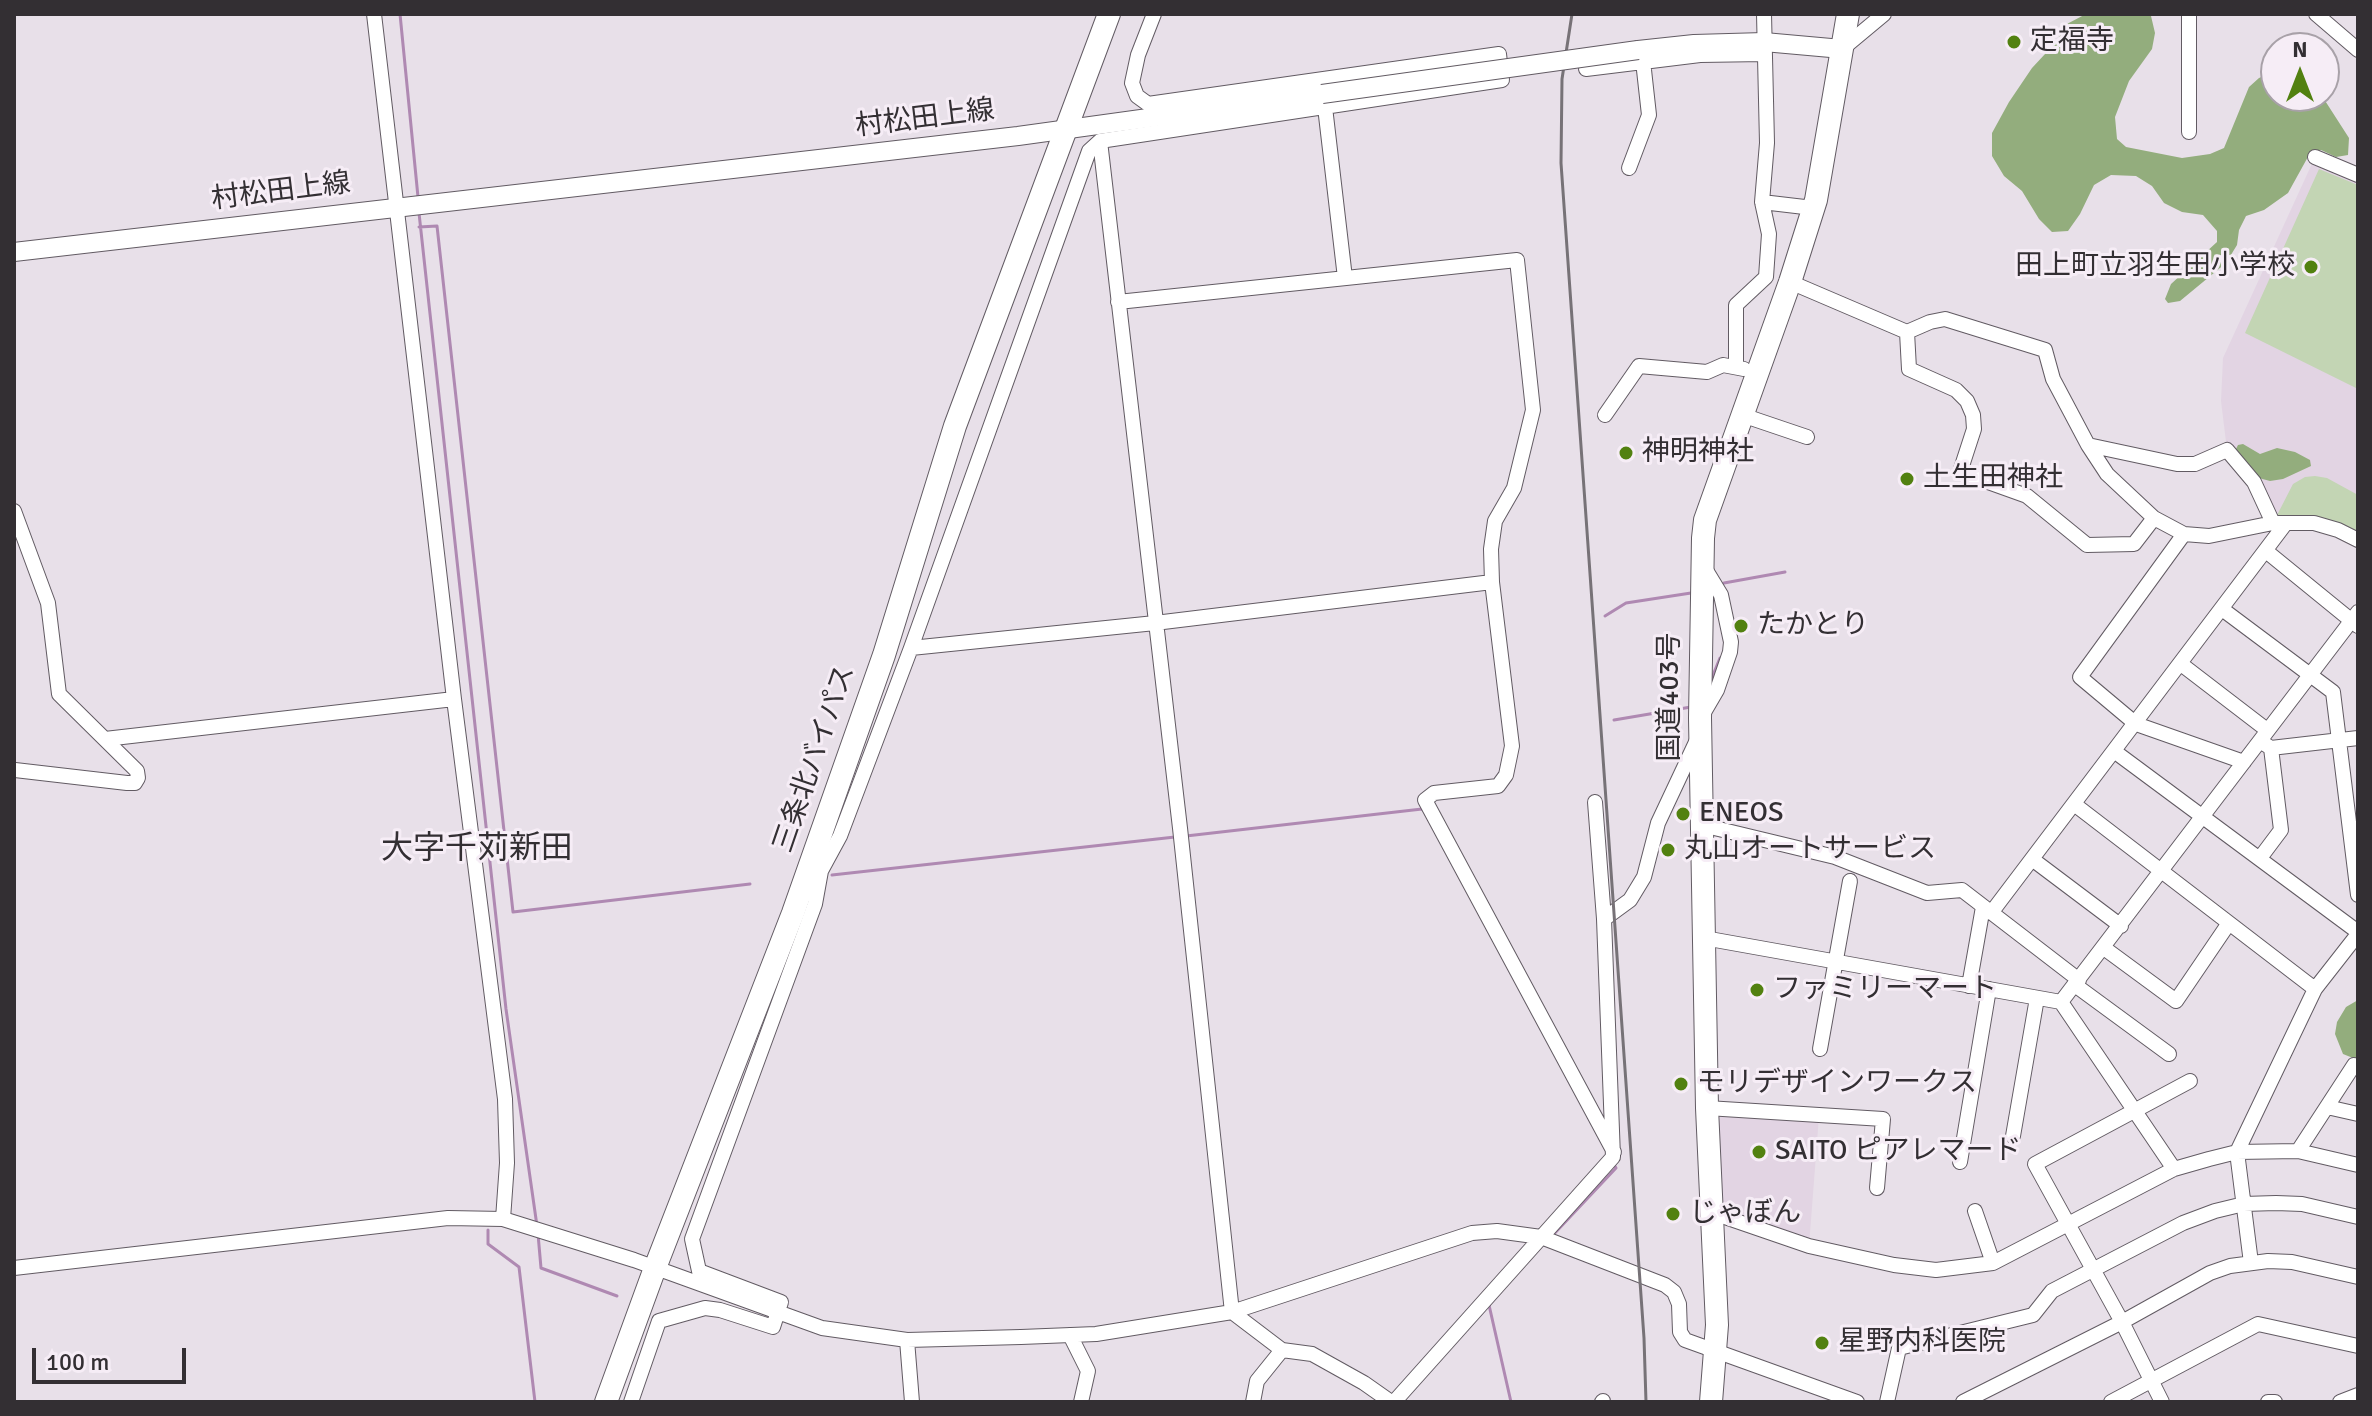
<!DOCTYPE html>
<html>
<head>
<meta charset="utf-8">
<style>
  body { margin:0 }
  #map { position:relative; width:2372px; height:1416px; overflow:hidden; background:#e8e0e9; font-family:Signika,sans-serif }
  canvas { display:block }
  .frame { position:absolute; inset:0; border:16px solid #332f33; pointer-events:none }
  .north { position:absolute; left:2260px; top:32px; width:80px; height:80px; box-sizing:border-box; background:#f6edf6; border:2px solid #a8a1a8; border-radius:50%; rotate:0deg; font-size:22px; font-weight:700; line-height:32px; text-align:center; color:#332f33 }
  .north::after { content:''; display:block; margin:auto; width:28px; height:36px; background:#528110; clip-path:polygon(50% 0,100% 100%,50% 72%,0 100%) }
  .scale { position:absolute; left:32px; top:1348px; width:154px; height:36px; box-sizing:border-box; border:4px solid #332f33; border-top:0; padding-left:10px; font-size:24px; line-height:28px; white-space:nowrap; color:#332f33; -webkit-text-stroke:6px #f6edf6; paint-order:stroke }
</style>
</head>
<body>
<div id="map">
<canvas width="2372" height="1416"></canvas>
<div class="frame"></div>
<div class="north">N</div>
<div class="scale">100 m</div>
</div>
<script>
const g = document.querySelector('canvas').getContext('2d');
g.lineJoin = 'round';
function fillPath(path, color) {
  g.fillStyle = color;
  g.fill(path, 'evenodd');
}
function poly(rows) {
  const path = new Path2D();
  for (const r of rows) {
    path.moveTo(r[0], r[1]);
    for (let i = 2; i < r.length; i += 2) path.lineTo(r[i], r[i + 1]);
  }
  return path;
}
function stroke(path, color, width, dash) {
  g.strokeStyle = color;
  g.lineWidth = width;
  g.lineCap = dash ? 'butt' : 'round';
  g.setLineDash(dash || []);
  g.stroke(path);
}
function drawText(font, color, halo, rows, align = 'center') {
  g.font = font + ' Signika,"Noto Sans JP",sans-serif';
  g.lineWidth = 6;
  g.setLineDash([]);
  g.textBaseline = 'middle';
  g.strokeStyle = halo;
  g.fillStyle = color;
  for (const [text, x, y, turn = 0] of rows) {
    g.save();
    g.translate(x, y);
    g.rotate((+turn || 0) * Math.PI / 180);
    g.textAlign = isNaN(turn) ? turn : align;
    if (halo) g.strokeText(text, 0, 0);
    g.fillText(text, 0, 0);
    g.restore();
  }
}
fillPath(poly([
  [2315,157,2358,175,2358,540,2338,530,2273,523,2227,450,2221,401,2223,358],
  [1714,1110,1819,1116,1809,1246,1710,1212]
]), '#e2d4e3');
fillPath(poly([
  [2319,169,2358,185,2358,389,2245,333],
  [2315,476,2327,478,2358,495,2358,540,2338,530,2273,523,2293,484,2305,477]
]), '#c3d5b4');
fillPath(poly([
  [2086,14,2149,14,2151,16,2155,33,2152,49,2129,81,2115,117,2117,139,2126,147,2182,158,2210,154,2224,148,2249,87,2259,78,2273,72,2276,72,2276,96,2322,96,2349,138,2348,155,2336,157,2321,150,2309,155,2288,193,2264,210,2246,216,2239,230,2237,245,2226,263,2180,301,2168,303,2165,299,2171,284,2217,242,2217,231,2203,215,2182,212,2164,203,2152,186,2136,176,2111,175,2094,185,2080,214,2068,231,2052,232,2039,219,2022,191,2004,176,1992,156,1992,133,2009,102,2032,68,2058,40,2065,25],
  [2243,444,2260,454,2277,448,2295,452,2310,460,2311,466,2283,479,2270,481,2255,477,2239,458,2236,449,2238,445],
  [2358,1000,2358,1060,2343,1054,2335,1034,2337,1022,2346,1007]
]), '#93ad7d');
stroke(poly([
  [400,14,418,197],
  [419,213,506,1009,537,1226],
  [419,227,437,226,513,912,750,884],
  [1724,583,1785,572],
  [1605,616,1626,603,1691,593],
  [1711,680,1720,658],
  [1614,720,1691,707],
  [1186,836,1422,809,1424,811],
  [832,875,1175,837],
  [488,1230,488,1244,519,1267,535,1402],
  [538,1234,541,1268,617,1296],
  [1553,1235,1616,1168,1613,1163],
  [1489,1305,1511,1402]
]), '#af89b2', 3);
const minor = poly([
  [374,14,454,699,505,1099,507,1163,503,1219],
  [2189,14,2189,132],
  [2316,14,2358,50],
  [1842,49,1884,14],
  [1586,69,1700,55,1764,54],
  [1325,107,1345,278],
  [1100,141,1180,828,1232,1312,1282,1350,1312,1354,1364,1383,1391,1402],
  [2315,157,2358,175],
  [1629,168,1649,115,1643,61],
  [1762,202,1813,208],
  [1790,282,1907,332,1930,322,1945,319,2045,350,2053,379,2088,445,2107,474,2154,518,2184,534,2209,536,2273,523,2314,523,2338,530,2358,540],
  [1118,302,1517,260,1533,410,1514,488,1495,521,1491,549,1492,582,1512,746,1506,775,1498,786,1434,793,1425,800,1614,1152],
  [1907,332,1909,369,1956,390,1967,401,1973,415,1974,429,1960,472,2027,496,2087,545,2134,544,2154,518],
  [1736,367,1736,305,1766,277,1769,234,1762,202,1767,143,1764,14],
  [1605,415,1639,366,1707,372,1723,365,1744,369],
  [1742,415,1807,437],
  [2088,445,2177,464,2195,464,2227,450,2254,482,2273,523],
  [14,511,48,603,59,694,137,771,138,778,135,783,127,783,15,770],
  [2184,534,2080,677,2136,724,2244,762],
  [2266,551,2358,626],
  [2222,609,2333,692,2358,895],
  [911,648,1155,623,1492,582],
  [2181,664,2267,730],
  [1703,714,1717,690,1730,652,1731,642,1721,595,1704,567],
  [105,739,454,699],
  [2263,743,2271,748,2358,738],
  [2114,751,2358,932],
  [1595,802,1604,919],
  [2074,804,2315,989],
  [1702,825,1835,857,1927,893,1962,890,2079,980],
  [2260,858,2281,830,2271,748],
  [2032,859,2121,926],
  [1991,913,2286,523],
  [1704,938,2061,1002,2358,612],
  [2104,948,2176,1001,2229,923],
  [2075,985,2169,1054],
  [1969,986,1983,907],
  [2061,1002,2174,1169],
  [1820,1049,1850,881],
  [2327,1107,2358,1114],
  [1707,1108,1883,1119,1877,1188],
  [2013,1136,2037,998],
  [2298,1151,2354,1065,2358,1066],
  [1960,1162,1989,989],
  [1975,1211,1993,1263],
  [1710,1212,1809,1246,1894,1265,1936,1270,1993,1263,2174,1169,2209,1159,2237,1152,2298,1151,2358,1165],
  [2251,1263,2237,1152,2315,989,2358,934],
  [14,1268,448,1218,503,1219,634,1260,822,1328,907,1340,1021,1337,1096,1334,1232,1312,1472,1233,1497,1231,1541,1237,1665,1285,1674,1292,1679,1304,1680,1332,1685,1340,1857,1402],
  [1070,1335,1088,1371,1081,1402],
  [907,1340,912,1402],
  [631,1402,659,1321,705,1308,720,1310,773,1327,781,1302,699,1271,692,1239,815,904,821,871,840,836,911,648,1089,151,1100,141,1502,80,1499,54,1148,104,1137,96,1132,83,1138,55,1154,14],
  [1253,1402,1257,1381,1282,1350],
  [1394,1402,1613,1157,1604,919,1630,900,1644,877,1658,823,1697,740],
  [1602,1402,1603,1401],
  [1887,1402,1899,1348,2033,1315,2052,1291,2183,1223,2215,1211,2244,1204,2276,1203,2302,1204,2358,1217],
  [1963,1402,2122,1322,2210,1273,2230,1266,2268,1261,2292,1262,2358,1277],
  [2111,1402,2258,1324,2358,1346],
  [2162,1402,2122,1322,2035,1164,2190,1081],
  [2268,1402,2275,1402],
  [2340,1402,2358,1395]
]);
const major = poly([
  [1638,50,1694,44,1764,42,1842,49],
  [14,252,1018,136,1322,94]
]);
const highway = poly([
  [606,1402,655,1268,793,913,884,655,955,426,1109,14],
  [1711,1402,1717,1325,1707,1108,1700,718,1703,538,1705,520,1790,282,1816,200,1848,14]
]);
stroke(minor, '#625b63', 16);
stroke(major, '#625b63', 20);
stroke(highway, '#625b63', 24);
stroke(minor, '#fff', 14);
stroke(major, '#fff', 18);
stroke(highway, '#fff', 22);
stroke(poly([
  [1572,14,1562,79,1561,163,1644,1338,1646,1402]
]), '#777277', 3);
const majorBridge = poly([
  [1322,94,1638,50]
]);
stroke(majorBridge, '#625b63', 20, []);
stroke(majorBridge, '#fff', 18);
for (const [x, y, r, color] of [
  [2014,42,8,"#528110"],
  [2311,267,8,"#528110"],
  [1626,453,8,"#528110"],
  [1907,479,8,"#528110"],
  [1741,626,8,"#528110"],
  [1683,814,8,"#528110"],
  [1668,850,8,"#528110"],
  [1757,990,8,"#528110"],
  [1681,1084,8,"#528110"],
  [1759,1152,8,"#528110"],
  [1673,1214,8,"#528110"],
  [1822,1343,8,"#528110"]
]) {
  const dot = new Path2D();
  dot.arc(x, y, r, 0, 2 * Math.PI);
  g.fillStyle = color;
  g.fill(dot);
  stroke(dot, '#f6edf6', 3);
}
drawText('28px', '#332f33', '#f6edf6', [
  ["定福寺",2030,42],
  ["田上町立羽生田小学校",2295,267,"right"],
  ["神明神社",1642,453],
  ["土生田神社",1923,479],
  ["たかとり",1757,626],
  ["ENEOS",1699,814],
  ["丸山オートサービス",1684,850],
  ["ファミリーマート",1773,990],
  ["モリデザインワークス",1697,1084],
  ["SAITO ピアレマード",1775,1152],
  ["じゃぼん",1689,1214],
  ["星野内科医院",1838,1343]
], 'left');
drawText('28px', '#332f33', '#f6edf6', [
  ["村松田上線",925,119,-7],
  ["村松田上線",281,192,-7],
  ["国道403号",1671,697,-90],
  ["三条北バイパス",815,759,-71]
]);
drawText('32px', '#332f33', '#f6edf6', [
  ["大字千苅新田",477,850]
]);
</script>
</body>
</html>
